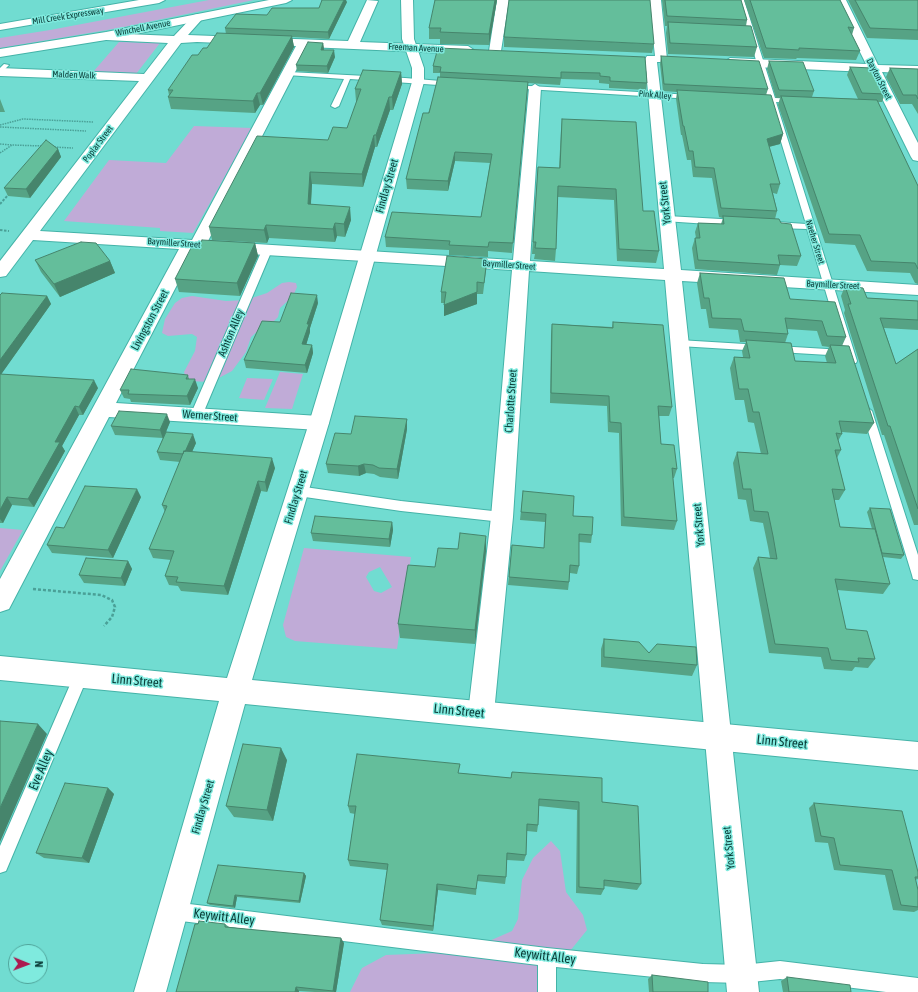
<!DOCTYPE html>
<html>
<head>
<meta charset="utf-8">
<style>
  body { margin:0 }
  #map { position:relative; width:918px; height:992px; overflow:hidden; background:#71dcd1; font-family:"Asap Condensed",sans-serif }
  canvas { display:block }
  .north { position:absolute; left:8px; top:944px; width:40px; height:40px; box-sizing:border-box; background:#7feade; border:1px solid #50a49b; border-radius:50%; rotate:91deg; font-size:11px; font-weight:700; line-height:16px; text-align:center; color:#0a3b37 }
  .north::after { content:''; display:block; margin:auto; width:14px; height:18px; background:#ac1b50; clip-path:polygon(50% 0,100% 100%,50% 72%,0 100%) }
</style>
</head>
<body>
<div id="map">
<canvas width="918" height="992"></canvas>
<div class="north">N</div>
</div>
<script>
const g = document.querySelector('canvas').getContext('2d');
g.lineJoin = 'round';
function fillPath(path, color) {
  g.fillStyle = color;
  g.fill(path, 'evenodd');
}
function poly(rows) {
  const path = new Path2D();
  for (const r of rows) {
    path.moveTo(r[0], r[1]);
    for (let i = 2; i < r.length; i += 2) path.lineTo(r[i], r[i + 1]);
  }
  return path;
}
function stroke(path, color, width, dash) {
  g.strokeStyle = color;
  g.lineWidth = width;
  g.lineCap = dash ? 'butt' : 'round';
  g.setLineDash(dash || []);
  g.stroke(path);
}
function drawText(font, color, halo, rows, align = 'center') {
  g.font = font + ' "Asap Condensed",sans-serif';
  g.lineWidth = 3;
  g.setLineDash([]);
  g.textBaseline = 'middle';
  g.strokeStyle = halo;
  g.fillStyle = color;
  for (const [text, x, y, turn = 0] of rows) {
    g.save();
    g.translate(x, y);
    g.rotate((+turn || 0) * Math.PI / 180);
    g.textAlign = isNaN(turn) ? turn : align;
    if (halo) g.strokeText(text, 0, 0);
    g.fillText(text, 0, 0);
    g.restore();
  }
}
fillPath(poly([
  [209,0,254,0,119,28,0,48,0,38,50,30],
  [119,42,160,43,136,74,93,72],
  [194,126,252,128,193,233,160,231,160,228,64,221,109,160,166,163],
  [289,282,296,283,297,287,293,296,280,308,278,317,274,321,261,328,251,337,246,352,232,371,211,382,187,381,184,372,195,351,197,337,192,334,168,336,162,333,165,319,175,303,182,298,192,296,226,301,246,300,267,293,282,283],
  [280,372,303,374,292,409,265,408],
  [247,378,273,379,264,400,239,398],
  [0,528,23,530,0,571],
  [304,548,411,557,397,649,295,641,286,637,283,625],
  [380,567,392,587,381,593,374,591,366,577,369,572],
  [551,841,560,851,566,892,583,915,587,930,553,972,552,992,350,992,362,968,386,955,464,952,512,931,518,919,522,880,533,858]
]), '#c0abd7');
const lane = poly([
  [738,0,744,0,775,98,795,99,799,101,795,103,776,102,857,361,856,363,848,363,845,356,679,346,674,343,679,340,843,350,807,229,776,228,772,225,776,222,806,224,769,102,757,101,753,99,757,97,767,97,738,0],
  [4,64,9,65,0,74,0,68,4,64],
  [289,72,405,78,453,82,457,84,453,86,350,79,339,106,335,108,331,106,344,79,287,75,287,73,289,72],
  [511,85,693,95,697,97,693,99,509,88,507,87,511,85],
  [667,216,738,220,742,223,738,226,664,221,664,217,667,216],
  [267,247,272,250,202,416,200,419,192,419,190,416,262,250,267,247],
  [867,407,872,411,918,555,918,580,913,579,912,575,862,411,867,407],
  [298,486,401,501,502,512,506,514,508,517,506,520,502,522,401,511,298,496,294,494,292,491,294,488,298,486],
  [81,669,86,671,88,676,6,871,0,873,0,846,76,671,81,669],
  [173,902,547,948,703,964,742,965,780,961,918,978,918,992,886,992,780,979,742,983,703,982,556,967,556,992,538,992,538,965,173,920,167,917,164,911,167,905,173,902]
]);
const street = poly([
  [367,0,378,1,360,42,468,46,474,50,468,54,308,47,208,241,513,260,529,88,535,84,541,88,530,261,664,269,645,59,647,56,655,56,649,0,661,0,667,59,665,62,657,62,681,270,918,285,918,295,682,281,759,992,727,992,665,280,529,271,513,517,494,713,490,722,481,726,472,722,468,713,491,517,512,270,200,251,193,254,116,403,319,416,326,418,329,423,326,428,319,430,109,417,9,609,0,612,0,579,179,249,33,240,6,276,0,277,0,261,139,81,0,76,0,68,144,74,168,43,106,40,102,39,100,36,102,33,174,36,194,15,198,14,204,17,188,35,348,41,367,0],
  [197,42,296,46,192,240,40,231,181,43,197,42],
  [497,0,509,0,501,51,495,55,489,51,497,0],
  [834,0,846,0,878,65,918,66,918,74,882,72,918,143,918,161,913,160,911,157,869,72,730,66,724,62,730,58,866,64,834,0]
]);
const secondary = poly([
  [401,0,413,0,414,39,424,68,424,82,329,423,252,680,918,742,918,770,245,704,166,992,134,992,219,701,0,680,0,656,227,678,309,423,412,82,412,68,402,39,401,0]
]);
const primary = poly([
  [269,0,292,0,286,3,106,40,0,57,0,49,106,32,269,0]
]);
const highway = poly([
  [139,0,165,0,159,3,0,30,0,24,139,0]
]);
stroke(lane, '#44b3a8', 2);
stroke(street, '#44b3a8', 2);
stroke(secondary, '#44b3a8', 2);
stroke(primary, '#44b3a8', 2);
stroke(highway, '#44b3a8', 2);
stroke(poly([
  [0,125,23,119,93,122],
  [0,127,86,131],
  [0,144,12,145],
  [52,147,73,148],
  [0,153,12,145,43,146]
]), '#4aa097', 1.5, [1.5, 1]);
stroke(poly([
  [0,204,9,194],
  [0,230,9,231]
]), '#4aa097', 2, [2.5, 1.5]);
stroke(poly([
  [33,589,101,595,112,600,115,607,112,617,104,626]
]), '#4aa097', 2.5, [3, 2]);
fillPath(lane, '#fff');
fillPath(street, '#fff');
fillPath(secondary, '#fff');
fillPath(primary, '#fff');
fillPath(highway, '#fff');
fillPath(poly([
  [497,0,489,45,440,44,440,39,429,39,429,28],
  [662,0,741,0,747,20,746,26,757,47,754,57,668,54,666,33,667,26,665,26],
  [744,0,840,0,854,28,852,35,860,51,856,60,797,58,796,59,764,58],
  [848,0,918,0,918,40,867,38],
  [347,2,329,39,292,37,294,47,263,105,260,105,255,113,171,109,168,97,169,95,168,90,198,55,226,34,225,28,267,15,319,8],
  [504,37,654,44,652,53,504,47],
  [323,43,324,50,335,57,328,73,297,71,296,65],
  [661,56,768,89,766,95,783,134,780,144,769,147,780,184,777,194,773,193,777,211,775,219,781,223,801,256,797,266,780,265,777,275,695,269,692,248,695,238,696,238,695,232,698,223,721,224,723,218,719,217,712,178,693,177,691,160,687,160,682,135,681,135,676,99,677,92,663,91,660,64],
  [645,57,647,83,646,90,609,88,609,84,599,83,599,80,561,79,560,85,528,83,512,253,488,251,488,257,449,255,449,250,386,247,385,237,481,217,490,163,455,161,448,191,407,189,406,179,440,78,440,73,433,73,433,66],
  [769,61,814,91,812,97,858,99,847,75,850,67,885,94,882,102,878,102,918,186,918,284,915,283,910,273,867,271,855,245,825,243,778,105,780,98,776,98,767,69],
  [890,68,918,69,918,114,912,104,900,104,886,77],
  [401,72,402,84,393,110,390,110,377,147,375,147,363,187,312,184,311,204,351,220,345,237,337,236,335,242,269,238,267,243,212,240,209,227,328,140,347,128,357,101,356,101,355,89],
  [0,99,5,112,0,112],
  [562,119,643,211,659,251,656,263,617,261,614,200,558,197,556,249,555,261,534,259,535,254,532,254,538,167,559,168,561,130],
  [58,149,61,157,30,198,8,196,4,188],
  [255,243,258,256,240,296,179,292,175,279,199,246],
  [487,259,486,270,483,294,477,294,477,304,444,316,444,303,441,303,441,292],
  [35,260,110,261,115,273,60,297,41,272],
  [700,273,790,299,846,337,842,346,874,423,867,434,842,432,842,434,838,441,841,450,837,458,845,490,839,500,834,500,840,527,872,529,867,512,870,508,904,555,901,559,883,557,890,584,883,594,837,590,846,629,875,659,868,668,855,667,852,671,824,669,821,657,769,653,753,568,758,557,770,558,768,547,763,523,750,521,746,500,738,499,733,463,737,452,761,454,754,423,748,422,744,400,735,400,730,368,734,357,743,357,742,351,746,342,740,342,738,330,709,328,706,309,701,309,697,283],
  [787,329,817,331,822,346,829,347,825,356,827,363,795,361,785,343,788,334],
  [845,286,867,298,918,301,918,330,884,328,896,364,918,349,918,525,914,525,884,435,882,435,844,313,845,310,841,296],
  [0,295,47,296,51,304,1,374,98,388,83,415,79,415,62,446,65,451,34,507,12,505,3,523,0,523],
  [318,303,310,328,310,332,306,345,312,345,313,353,307,373,246,368,244,360,280,322],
  [613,322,672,407,669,416,659,416,661,444,677,469,674,478,672,478,677,521,674,530,621,526,619,433,608,432,607,406,550,403,551,334,552,324,612,327],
  [188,375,189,379,198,388,190,405,131,402,130,399,124,398,120,390],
  [407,419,407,429,398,479,380,477,374,474,366,473,359,476,328,473,326,464,351,434],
  [170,422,166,432,196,443,192,452,275,468,267,492,261,491,228,595,181,591,178,586,169,585,165,576,171,560,153,558,149,549,165,512,162,505,180,462,160,460,157,452,163,438,115,435,111,426],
  [523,491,573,516,592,535,591,543,579,542,579,566,577,574,570,573,569,582,568,590,508,585,512,545,544,548,545,522,520,520],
  [141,497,113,558,52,553,47,545,64,528],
  [392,522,393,530,390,547,313,541,311,533],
  [486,536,486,551,475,644,400,638,398,624,435,567,458,549],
  [128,561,132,569,125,586,84,583,79,575],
  [604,639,649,653,697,665,692,676,601,667,601,649],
  [287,760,273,821,234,817,226,806],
  [512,772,602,802,641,884,637,890,604,886,604,889,601,895,576,893,577,810,539,806,538,825,537,832,527,831,526,855,524,861,507,860,506,877,505,884,477,881,476,895,438,890,433,931,382,925,380,920,387,870,350,866,348,860,355,814,350,813,348,806,459,773,511,778],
  [108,788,114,794,89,863,44,858,36,853],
  [814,803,918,872,918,879,915,880,918,890,918,910,914,912,893,910,885,875,834,870,828,843,815,842,809,808],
  [304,873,306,876,300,903,237,897,235,908,210,905,207,903],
  [225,924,229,927,344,943,336,992,315,992,299,991,299,992,176,992],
  [652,975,708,992,649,992,648,979],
  [787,977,851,992,783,992,781,981]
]), '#56a385');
fillPath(poly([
  [344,0,346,0,347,2,329,39,328,32],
  [495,0,497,0,489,45,489,34],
  [292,36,294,47,263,105,260,93],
  [323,43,324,49,322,56,321,50],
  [334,50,335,57,328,73,327,66],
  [401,72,402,84,393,110,392,97],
  [257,93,260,105,255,113,253,101],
  [389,97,390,110,377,147,376,135],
  [783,134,780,144,764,148,767,139],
  [374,135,375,147,363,187,362,174],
  [58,149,61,157,30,198,26,189],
  [455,152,455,161,448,191,448,181],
  [310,172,312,184,310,217,308,204],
  [350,207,351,220,345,237,344,224],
  [335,223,337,236,335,242,333,229],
  [266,225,269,238,267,243,264,230],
  [255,243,258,256,240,296,237,283],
  [110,261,115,273,60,297,54,284],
  [477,292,477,304,444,316,444,305],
  [317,295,318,303,310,328,310,332,304,352,302,344,307,324],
  [47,296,51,304,0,376,0,360],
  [312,345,313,353,307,373,305,365],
  [195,379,198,388,190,405,187,396],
  [94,380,98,388,83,415,79,407],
  [75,406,79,415,62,446,65,451,34,507,28,499,55,442],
  [167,414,170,422,163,439,160,430],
  [407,419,407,429,398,479,397,469],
  [193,434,196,443,187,463,184,454],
  [272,458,275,468,267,492,265,482],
  [364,464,366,473,359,476,358,466],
  [258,481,261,491,228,595,224,586],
  [137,489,141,497,113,558,108,550],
  [7,497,12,505,3,523,0,519,0,510],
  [392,522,393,530,390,547,389,539],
  [486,536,486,551,475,644,475,630],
  [128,561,132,569,125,586,121,578],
  [38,724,47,734,0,842,0,808],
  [281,748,287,760,273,821,267,810],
  [108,788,114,794,89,863,82,858],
  [304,873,306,876,300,903,299,901],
  [437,884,438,890,433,931,433,926],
  [235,895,237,897,235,908,233,906],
  [341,938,344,943,336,992,334,992,333,991],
  [296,987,299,991,299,992,295,992]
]), '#46856c');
const building = poly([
  [322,0,344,0,328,32,225,28,236,14,267,15,272,8,319,8,322,0],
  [435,0,495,0,489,34,440,32,441,28,429,28,435,0],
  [509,0,650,0,654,44,504,37,509,0],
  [665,0,741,0,747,20,667,16,665,0],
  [750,0,840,0,854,28,848,27,860,51,799,48,799,50,766,48,750,0],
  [855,0,918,0,918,30,870,28,855,0],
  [668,22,751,26,757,47,670,43,668,22],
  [217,33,292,36,260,93,257,93,253,101,168,97,173,90,168,90,192,55,198,55,203,48,207,48,217,33],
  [308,42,323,43,321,50,334,50,327,66,296,65,308,42],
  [438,48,645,57,647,83,610,81,610,77,600,76,600,73,561,72,561,78,440,72,441,67,433,66,438,48],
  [661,56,759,61,768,89,664,84,661,56],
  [769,61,803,62,814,91,779,90,769,61],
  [850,67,872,68,885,94,862,93,850,67],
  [890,68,918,69,918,99,916,95,903,95,890,68],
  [363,70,401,72,392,97,389,97,376,135,374,135,362,174,310,172,308,204,350,207,344,224,335,223,333,229,266,225,264,230,209,227,257,136,328,140,333,127,347,128,361,89,355,89,363,70],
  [438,77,528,82,513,243,489,242,488,247,449,245,450,241,385,237,392,212,481,217,492,154,455,152,448,181,406,179,423,113,429,113,438,77],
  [677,90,771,95,783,134,767,139,780,184,770,184,777,211,721,208,714,168,695,167,693,151,689,151,684,126,683,126,677,90],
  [781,96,877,100,918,186,918,269,915,263,871,261,860,235,829,234,781,96],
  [562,119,636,122,643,211,654,211,659,251,619,249,616,189,558,186,556,249,535,248,536,242,533,242,538,167,560,168,562,119],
  [46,140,58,149,26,189,4,188,46,140],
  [723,216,779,219,781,223,791,224,801,256,778,255,780,265,698,260,695,238,700,238,698,223,724,224,723,216],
  [202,240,255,243,237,283,175,279,192,246,199,246,202,240],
  [81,242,96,243,110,261,54,284,35,260,81,242],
  [447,256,487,259,484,283,477,282,477,292,444,305,446,292,441,292,447,256],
  [700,273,784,278,790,299,835,302,846,337,827,336,822,321,785,318,788,334,744,331,741,319,712,318,709,298,704,298,700,273],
  [845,286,863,288,867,298,918,301,918,320,880,318,896,364,918,349,918,509,890,426,888,426,848,304,851,304,845,286],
  [2,293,47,296,0,360,0,295,2,293],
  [291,293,317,295,307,324,309,324,302,344,312,345,305,365,244,360,262,321,280,322,291,293],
  [613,322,663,325,672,407,658,406,661,444,674,445,677,469,672,468,677,521,624,517,621,423,610,422,609,396,551,393,552,324,613,328,613,322],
  [746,340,791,343,795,361,836,363,830,345,849,346,874,423,839,421,842,434,836,433,841,450,835,450,845,490,832,489,840,527,875,529,890,584,835,579,846,629,867,631,875,659,858,658,859,662,831,660,828,648,775,644,758,557,777,559,773,536,768,512,754,511,751,489,743,489,737,452,768,454,759,412,753,412,748,389,739,389,734,357,750,358,746,340],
  [131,369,188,375,186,379,195,379,187,396,128,394,129,390,120,390,131,369],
  [0,374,94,380,79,407,75,406,55,442,60,442,28,499,7,497,0,510,0,374],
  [119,411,167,414,160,430,111,426,119,411],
  [355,416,407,419,397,469,379,468,373,465,364,464,358,466,326,464,335,433,351,434,355,416],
  [166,432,193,434,185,452,184,451,183,454,157,452,166,432],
  [184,451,272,458,265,482,258,481,224,586,176,582,178,577,165,576,174,551,149,549,167,506,162,505,184,451],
  [85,486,137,489,108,550,47,545,56,527,64,528,85,486],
  [523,491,574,496,573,516,593,517,592,535,579,534,579,566,570,565,569,582,509,577,512,545,544,548,546,514,521,512,523,491],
  [870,508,890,509,904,555,882,553,870,508],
  [315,516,392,522,389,539,311,533,315,516],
  [460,533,486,536,475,630,398,624,408,565,435,567,438,548,458,549,460,533],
  [86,558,128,561,121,578,79,575,86,558],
  [604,639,639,642,649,653,657,644,696,647,697,665,604,657,604,639],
  [0,721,38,724,0,808,0,721],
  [243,744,281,748,267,810,226,806,243,744],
  [357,754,460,764,458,773,511,778,512,772,602,778,602,802,638,806,641,884,604,880,604,889,579,887,579,802,539,799,538,825,527,824,526,855,507,853,506,877,478,875,476,889,437,884,433,926,380,920,388,864,348,860,356,806,348,806,357,754],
  [65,783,108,788,82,858,36,853,65,783],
  [814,803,902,811,918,872,918,877,915,877,918,890,918,907,901,905,892,870,840,865,834,838,821,836,814,803],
  [218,865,304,873,299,901,235,895,233,906,207,903,218,865],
  [199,921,225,924,225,927,341,938,333,991,296,987,295,992,176,992,195,924,198,924,199,921],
  [652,975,708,982,708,992,653,992,652,975],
  [787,977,850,985,851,992,789,992,787,977]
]);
fillPath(building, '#64be9b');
stroke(building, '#46856c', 1);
drawText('9px', '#0a3b37', '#7feade', [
  ["Mill Creek Expressway",68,16,-9],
  ["Winchell Avenue",143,28,-11],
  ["Freeman Avenue",416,48,3],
  ["Malden Walk",74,75,2],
  ["Dayton Street",879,79,63],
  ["Pink Alley",655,95,5],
  ["Poplar Street",98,144,-53],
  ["Naeher Street",815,242,73],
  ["Baymiller Street",174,243,4],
  ["Baymiller Street",509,265,4],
  ["Baymiller Street",833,285,3]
]);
drawText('11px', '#0a3b37', '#7feade', [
  ["Findlay Street",387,186,-74],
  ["York Street",665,203,-96],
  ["Livingston Street",150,320,-62],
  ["Ashton Alley",231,333,-67],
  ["Charlotte Street",511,401,-86],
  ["Werner Street",210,416,4],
  ["Findlay Street",296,497,-73],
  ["York Street",699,525,-95],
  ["Findlay Street",203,807,-74],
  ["York Street",729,848,-96]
]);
drawText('13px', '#0a3b37', '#7feade', [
  ["Linn Street",137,681,5],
  ["Linn Street",459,711,6],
  ["Linn Street",782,742,6],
  ["Eve Alley",41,770,-67],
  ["Keywitt Alley",224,917,7],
  ["Keywitt Alley",545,956,7]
]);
</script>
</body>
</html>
